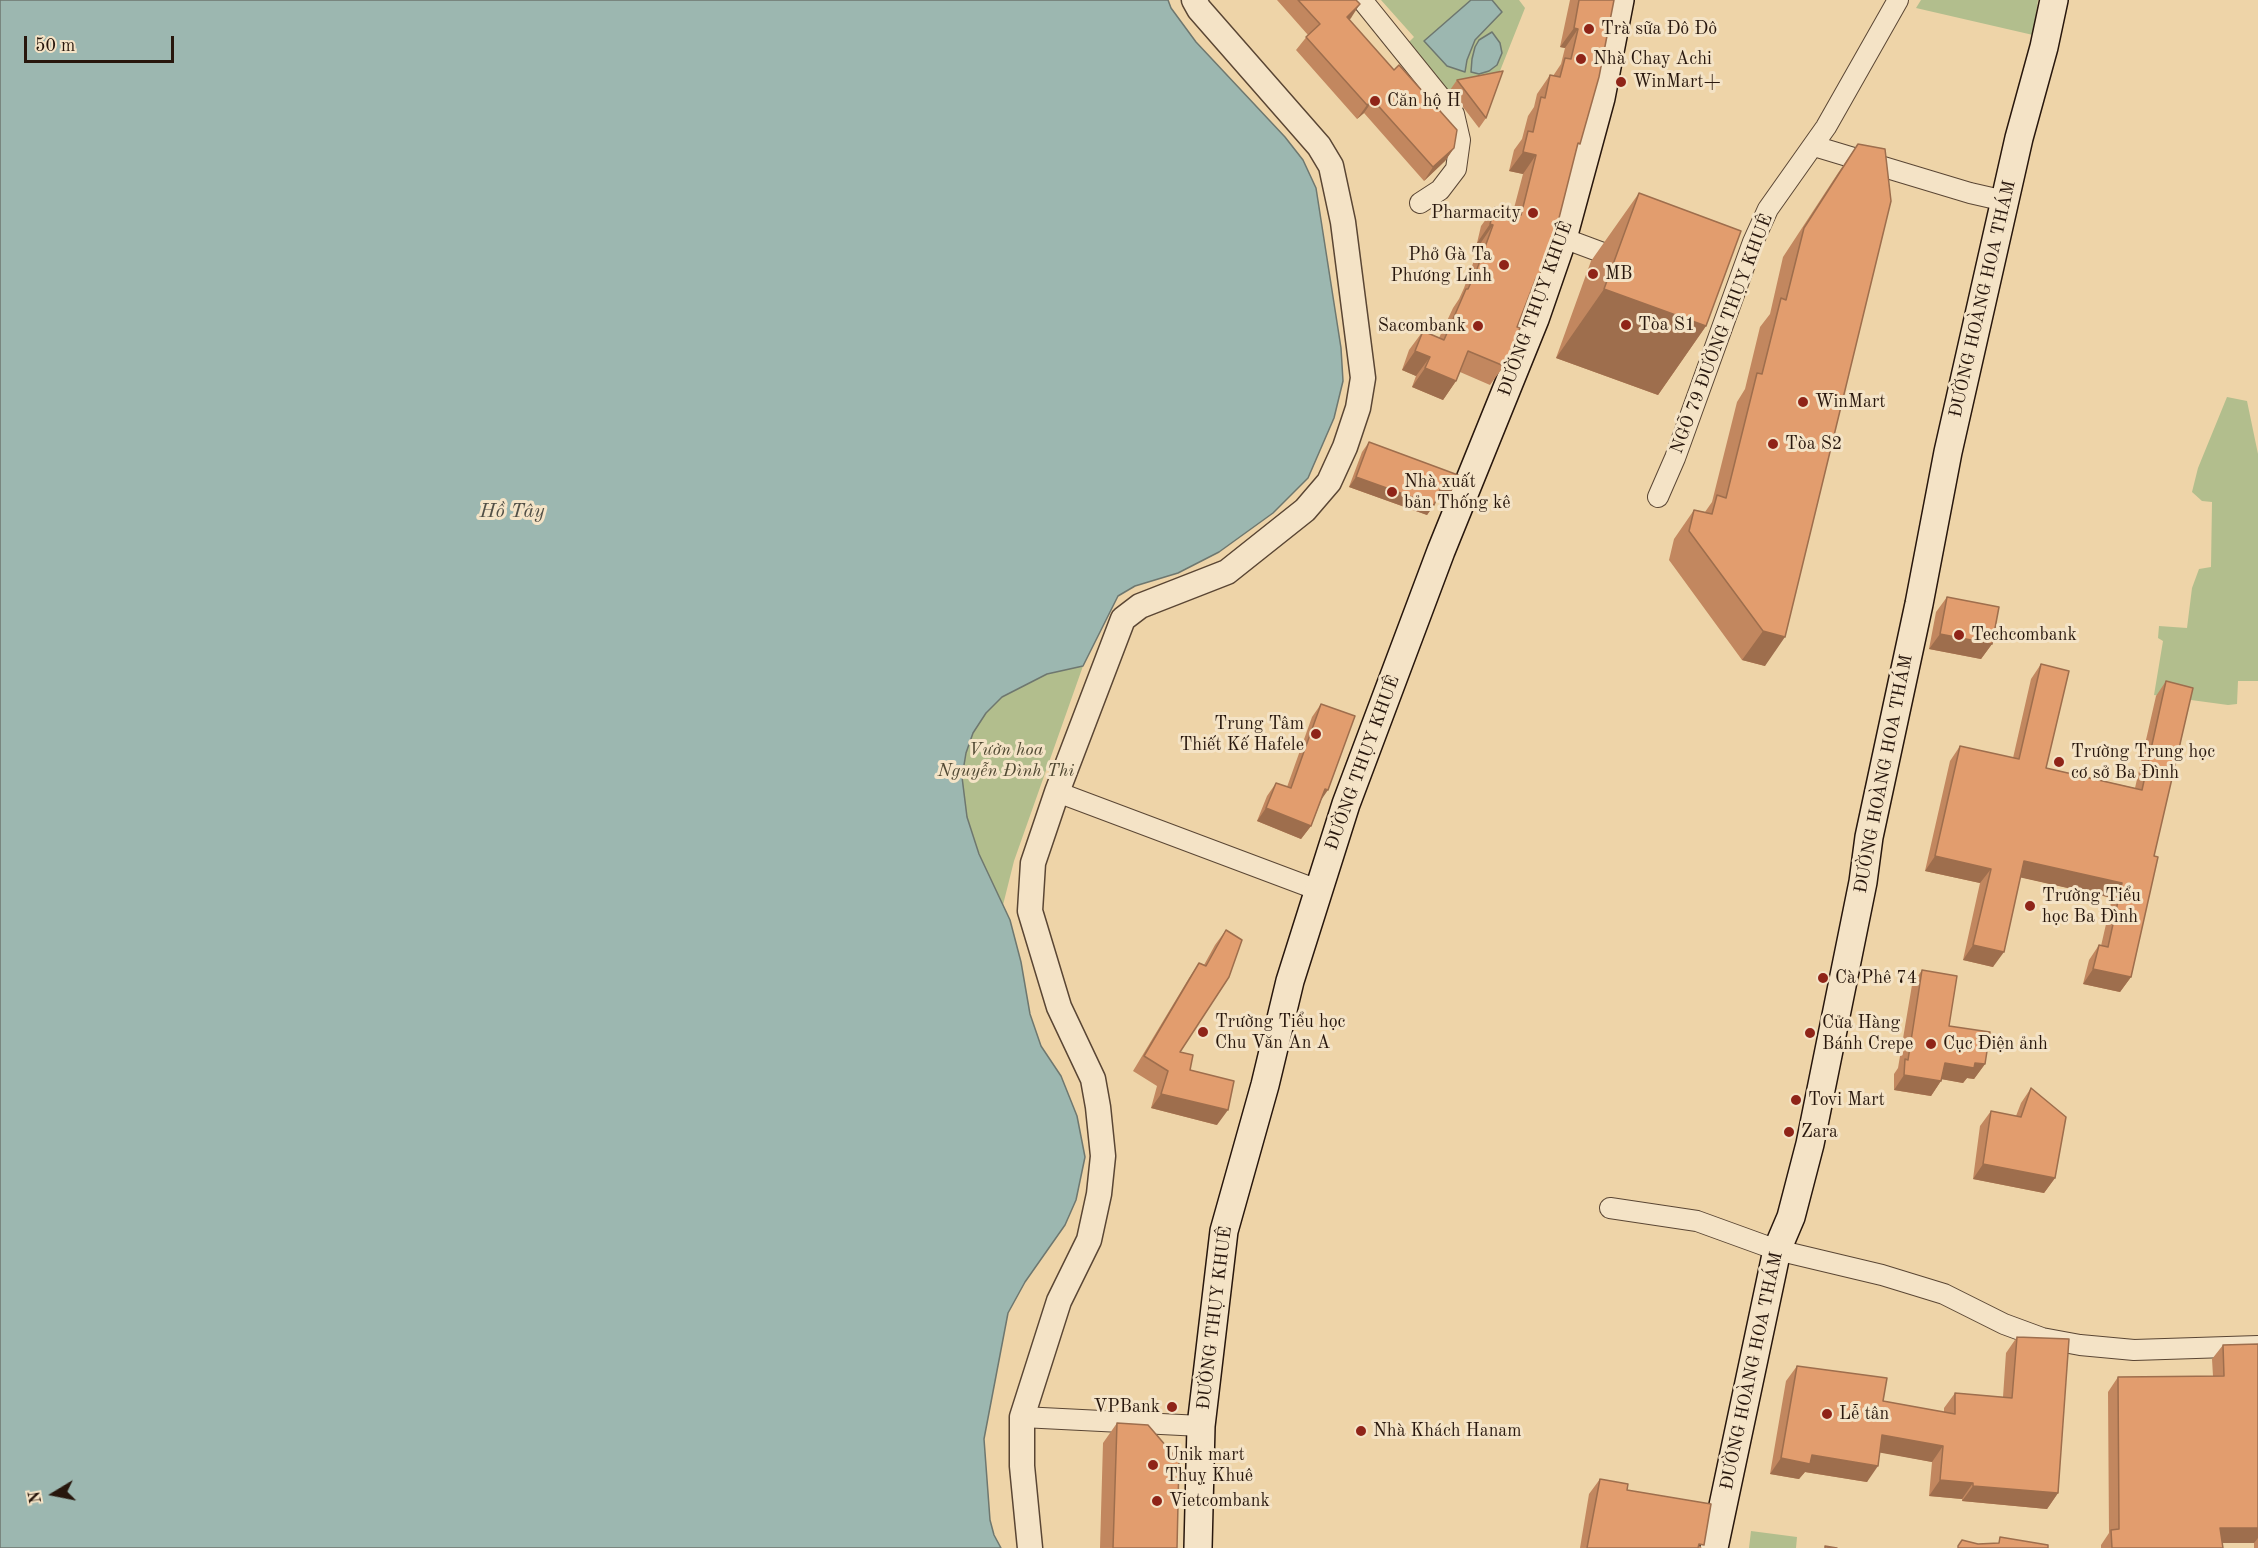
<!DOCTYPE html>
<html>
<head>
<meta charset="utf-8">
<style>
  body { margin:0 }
  #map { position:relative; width:2258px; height:1548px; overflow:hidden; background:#eed4a8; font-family:"Old Standard TT",serif }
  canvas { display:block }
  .north { position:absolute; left:24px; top:1464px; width:60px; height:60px; -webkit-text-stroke:4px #f4e3c6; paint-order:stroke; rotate:260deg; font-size:16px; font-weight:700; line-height:24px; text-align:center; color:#28170d }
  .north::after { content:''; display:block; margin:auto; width:21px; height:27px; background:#28170d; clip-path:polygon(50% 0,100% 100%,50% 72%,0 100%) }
  .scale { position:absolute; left:24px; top:36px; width:150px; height:27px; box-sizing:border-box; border:3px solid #28170d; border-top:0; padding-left:8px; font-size:18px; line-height:21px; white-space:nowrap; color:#28170d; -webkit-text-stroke:4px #f4e3c6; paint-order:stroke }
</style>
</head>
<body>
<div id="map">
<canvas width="2258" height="1548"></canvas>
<div class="north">N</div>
<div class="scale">50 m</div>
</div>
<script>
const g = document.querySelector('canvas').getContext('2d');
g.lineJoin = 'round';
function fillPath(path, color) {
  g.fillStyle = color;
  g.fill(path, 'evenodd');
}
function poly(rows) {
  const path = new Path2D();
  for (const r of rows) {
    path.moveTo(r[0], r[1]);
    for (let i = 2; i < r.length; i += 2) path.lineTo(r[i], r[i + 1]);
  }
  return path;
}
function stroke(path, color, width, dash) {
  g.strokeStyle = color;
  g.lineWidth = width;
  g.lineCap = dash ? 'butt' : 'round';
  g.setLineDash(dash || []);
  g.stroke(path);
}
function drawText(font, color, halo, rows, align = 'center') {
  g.font = font + ' "Old Standard TT",serif';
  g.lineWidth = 6;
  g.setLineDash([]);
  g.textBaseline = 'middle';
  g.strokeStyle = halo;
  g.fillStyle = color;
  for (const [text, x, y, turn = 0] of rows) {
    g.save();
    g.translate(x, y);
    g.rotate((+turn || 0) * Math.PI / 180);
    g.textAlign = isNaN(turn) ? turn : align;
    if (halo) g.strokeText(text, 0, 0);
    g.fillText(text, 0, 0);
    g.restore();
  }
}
fillPath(poly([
  [1381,0,1519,0,1525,8,1496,81,1448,90,1406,45,1414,37],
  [1921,0,2038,0,2033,35,1916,8],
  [2227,397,2247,401,2258,454,2258,681,2238,681,2237,704,2228,705,2154,695,2163,641,2158,638,2159,626,2187,628,2192,588,2199,569,2211,567,2212,502,2202,501,2192,492,2198,468],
  [1083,666,1014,861,1003,905,979,854,967,817,962,777,966,753,973,733,986,713,1002,697,1047,674],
  [1751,1531,1797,1537,1796,1548,1749,1548]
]), '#b2be8d');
const water = poly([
  [0,0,1168,0,1171,8,1196,42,1285,137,1303,160,1316,188,1341,348,1343,381,1334,418,1308,478,1273,513,1219,552,1178,573,1135,586,1118,596,1083,666,1047,674,1002,697,986,713,973,733,966,753,962,777,967,817,979,854,1010,920,1021,962,1030,1014,1041,1046,1061,1076,1077,1116,1085,1157,1076,1200,1065,1225,1025,1282,1008,1313,984,1439,990,1520,994,1535,1001,1548,0,1548,0,0],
  [1471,0,1492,0,1502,12,1475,40,1467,60,1465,72,1447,66,1424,41,1471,0],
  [1492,32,1500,43,1502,53,1497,65,1489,71,1479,74,1471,72,1472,59,1475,47,1479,40,1492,32]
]);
fillPath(water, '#9cb7b0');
stroke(water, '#6e776f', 1.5);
const minor = poly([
  [1362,0,1454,114,1460,140,1456,169,1440,190,1420,203],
  [1814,146,1970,193,2005,201],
  [1563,238,1622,260],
  [1658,497,1675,458,1753,242,1768,209,1826,127,1898,0],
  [1057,792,1318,890],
  [1610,1208,1697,1221,1777,1250,1882,1275,1944,1294,2004,1324,2042,1338,2080,1345,2134,1350,2258,1346],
  [1022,1417,1201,1426]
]);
const tertiary = poly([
  [1030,1548,1022,1466,1022,1417,1059,1301,1089,1240,1099,1194,1103,1156,1098,1107,1093,1079,1059,1007,1030,911,1033,863,1057,792,1123,619,1140,606,1227,572,1305,510,1329,482,1345,447,1358,408,1363,378,1343,222,1331,166,1319,146,1199,9,1194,0]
]);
const secondary = poly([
  [1198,1548,1201,1426,1224,1231,1265,1085,1290,981,1346,804,1441,551,1535,319,1563,238,1601,98,1620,0],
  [1714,1548,1777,1250,1791,1217,1810,1144,1863,882,1869,837,1919,604,1948,452,2019,138,2044,47,2054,0]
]);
stroke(minor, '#5a4634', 22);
stroke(tertiary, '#5a4634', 27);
stroke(secondary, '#28170d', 30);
stroke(minor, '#f4e3c6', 20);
stroke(tertiary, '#f4e3c6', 24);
stroke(secondary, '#f4e3c6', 27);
fillPath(poly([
  [1277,0,1356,0,1351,18,1349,20,1454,148,1445,161,1424,181,1364,113,1357,119,1296,50,1308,35],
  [1570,0,1614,0,1576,151,1538,279,1533,287,1517,327,1504,366,1490,385,1460,372,1456,381,1443,400,1412,387,1416,376,1402,370,1409,350,1423,331,1439,338,1453,308,1459,299,1464,288,1480,244,1477,243,1481,226,1495,207,1513,212,1523,174,1509,171,1514,150,1522,139,1528,116,1534,107,1537,94,1550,75,1553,76,1561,64,1565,48,1560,47],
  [1457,80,1486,118,1479,128,1450,90],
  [1858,144,1765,666,1742,660,1669,560,1674,539,1694,510,1705,512,1712,502,1737,402,1745,389,1760,327,1770,314,1783,257,1838,173],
  [1639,193,1706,326,1658,395,1556,358,1591,261],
  [1369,442,1444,501,1437,498,1434,505,1427,515,1349,487,1362,452],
  [1947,597,1992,644,1981,659,1929,649,1936,612],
  [2041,664,2046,768,2135,788,2156,696,2166,681,2154,856,2131,977,2120,992,2083,984,2089,960,2099,945,2101,946,2112,898,2020,877,1993,967,1963,960,1980,883,1925,871,1950,761,1960,746,2013,758,2031,679],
  [1321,704,1321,801,1311,826,1301,839,1257,821,1267,796,1276,783,1287,787,1312,717],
  [1226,930,1180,1052,1217,1125,1151,1108,1157,1086,1133,1071,1189,978,1199,963,1204,965,1215,945],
  [1922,970,1949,1026,1985,1064,1974,1079,1967,1078,1963,1083,1942,1079,1931,1096,1894,1090,1894,1074,1898,1068,1912,985],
  [2031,1088,2055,1178,2044,1193,1973,1179,1980,1126,1991,1111,2016,1116,2021,1103],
  [2017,1337,2058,1493,2047,1509,1962,1501,1962,1499,1929,1496,1932,1462,1880,1452,1867,1482,1805,1472,1799,1479,1770,1474,1786,1381,1797,1366,1883,1401,1944,1412,1944,1408,1955,1393,2003,1397,2006,1353],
  [2258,1344,2258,1548,2254,1548,2254,1543,2222,1543,2223,1548,2101,1548,2101,1545,2109,1533,2108,1392,2118,1377,2213,1376,2212,1359,2223,1345],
  [1117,1423,1177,1548,1100,1548,1103,1443],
  [1600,1479,1627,1490,1702,1548,1580,1548,1589,1494]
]), '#c2875f');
fillPath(poly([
  [1360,4,1351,18,1337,30,1347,17],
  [1574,28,1578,29,1565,48,1560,47],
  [1373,100,1364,113,1357,119,1367,105],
  [1454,148,1445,161,1424,181,1433,167],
  [1523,152,1536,155,1523,174,1509,171],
  [1490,224,1493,225,1480,244,1477,243],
  [1604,289,1706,326,1658,395,1556,358],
  [1415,351,1430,357,1416,376,1402,370],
  [1425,368,1456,381,1443,400,1412,387],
  [1356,477,1434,505,1427,515,1349,487],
  [1441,487,1451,491,1444,501,1434,497],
  [1763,631,1785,637,1765,666,1742,660],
  [1940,634,1992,644,1981,659,1929,649],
  [1325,789,1328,790,1319,803],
  [1266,808,1311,826,1301,839,1257,821],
  [1935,856,1991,869,1980,883,1925,871],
  [2024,861,2122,883,2112,898,2014,876],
  [1973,945,2004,952,1993,967,1963,960],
  [2093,969,2131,977,2120,992,2083,984],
  [1945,1063,1975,1063,1985,1064,1974,1079,1967,1078,1963,1083,1935,1078],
  [1904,1075,1941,1081,1931,1096,1894,1090],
  [1161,1094,1228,1110,1217,1125,1151,1108],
  [1983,1164,2055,1178,2044,1193,1973,1179],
  [1882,1435,1943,1446,1932,1462,1871,1451],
  [1812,1455,1878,1466,1867,1482,1805,1472,1799,1479,1770,1474,1781,1458],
  [1940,1480,1973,1483,1962,1499,1929,1496],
  [1973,1486,2058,1493,2047,1509,1962,1501],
  [2220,1528,2258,1528,2258,1538,2254,1543,2210,1543]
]), '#9e6e4d');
const building = poly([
  [1298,0,1356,0,1360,4,1347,17,1394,70,1399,65,1457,130,1454,148,1433,167,1373,100,1367,105,1306,37,1320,24,1298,0],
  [1579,0,1614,0,1599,77,1580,144,1578,143,1558,222,1538,279,1536,278,1517,327,1520,328,1504,366,1468,351,1456,381,1425,368,1430,357,1415,351,1423,331,1444,340,1466,289,1468,289,1477,269,1493,225,1490,224,1495,207,1521,215,1536,155,1523,152,1528,131,1533,132,1541,97,1545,98,1550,75,1560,77,1565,58,1571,59,1578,29,1574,28,1579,0],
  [1503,71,1486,118,1457,80,1503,71],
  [1858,144,1885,149,1891,201,1785,637,1763,631,1689,531,1694,510,1712,514,1717,495,1726,498,1757,373,1762,374,1781,298,1786,300,1804,228,1858,144],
  [1639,193,1741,231,1706,326,1604,289,1639,193],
  [1369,442,1458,475,1451,491,1441,487,1434,505,1356,477,1369,442],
  [1947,597,1999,607,1992,644,1940,634,1947,597],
  [2041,664,2069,671,2046,768,2142,790,2166,681,2193,688,2154,856,2158,857,2131,977,2093,969,2099,945,2108,947,2122,883,2024,861,2004,952,1973,945,1991,869,1935,856,1960,746,2019,759,2041,664],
  [1321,704,1355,716,1328,790,1325,789,1311,826,1266,808,1276,783,1291,788,1321,704],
  [1226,930,1242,940,1229,977,1180,1052,1193,1055,1190,1070,1234,1081,1228,1110,1161,1094,1168,1071,1144,1056,1199,963,1206,966,1226,930],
  [1922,970,1957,976,1949,1026,1990,1032,1985,1064,1975,1063,1974,1068,1945,1063,1941,1081,1904,1075,1905,1059,1908,1060,1922,970],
  [2031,1088,2066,1117,2055,1178,1983,1164,1991,1111,2021,1117,2031,1088],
  [2017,1337,2069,1339,2058,1493,1973,1486,1973,1483,1940,1480,1943,1446,1882,1435,1878,1466,1812,1455,1810,1464,1781,1458,1797,1366,1887,1378,1883,1401,1955,1414,1955,1393,2012,1398,2017,1337],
  [2258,1344,2258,1528,2220,1528,2223,1548,2112,1548,2111,1530,2119,1529,2118,1377,2224,1376,2223,1345,2258,1344],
  [1117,1423,1148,1425,1179,1461,1177,1548,1113,1548,1117,1423],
  [1600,1479,1628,1484,1627,1490,1711,1504,1704,1545,1699,1544,1698,1548,1587,1548,1600,1479],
  [2000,1537,2048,1545,2048,1548,1958,1548,1958,1546,1962,1540,1978,1544,1999,1543,2000,1537],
  [1825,1546,1837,1548,1825,1548,1825,1546]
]);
fillPath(building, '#e29d6e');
stroke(building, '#9e6e4d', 1.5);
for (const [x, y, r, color] of [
  [1589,29,6,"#8f2418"],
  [1581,59,6,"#8f2418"],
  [1621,82,6,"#8f2418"],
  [1375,101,6,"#8f2418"],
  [1533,213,6,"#8f2418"],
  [1504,265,6,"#8f2418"],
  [1593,274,6,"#8f2418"],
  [1626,325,6,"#8f2418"],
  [1478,326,6,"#8f2418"],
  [1803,402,6,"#8f2418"],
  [1773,444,6,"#8f2418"],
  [1392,492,6,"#8f2418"],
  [1959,635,6,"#8f2418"],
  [1316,734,6,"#8f2418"],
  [2059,762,6,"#8f2418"],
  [2030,906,6,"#8f2418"],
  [1823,978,6,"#8f2418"],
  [1203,1032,6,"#8f2418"],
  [1810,1033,6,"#8f2418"],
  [1931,1044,6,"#8f2418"],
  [1796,1100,6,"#8f2418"],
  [1789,1132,6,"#8f2418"],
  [1172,1407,6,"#8f2418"],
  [1827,1414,6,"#8f2418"],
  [1361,1431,6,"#8f2418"],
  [1153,1465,6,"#8f2418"],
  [1157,1501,6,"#8f2418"]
]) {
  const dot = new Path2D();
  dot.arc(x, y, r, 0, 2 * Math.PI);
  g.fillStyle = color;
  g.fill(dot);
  stroke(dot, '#f4e3c6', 2);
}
drawText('18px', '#28170d', '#f4e3c6', [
  ["Trà sữa Đô Đô",1601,29],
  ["Nhà Chay Achi",1593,59],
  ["WinMart+",1633,82],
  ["Căn hộ H",1387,101],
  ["Pharmacity",1521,213,"right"],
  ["Phở Gà Ta",1492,255,"right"],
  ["Phương Linh",1492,276,"right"],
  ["MB",1605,274],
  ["Tòa S1",1638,325],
  ["Sacombank",1466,326,"right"],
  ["WinMart",1815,402],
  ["Tòa S2",1785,444],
  ["Nhà xuất",1404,482],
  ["bản Thống kê",1404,503],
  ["Techcombank",1971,635],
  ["Trung Tâm",1304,724,"right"],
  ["Thiết Kế Hafele",1304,745,"right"],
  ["Trường Trung học",2071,752],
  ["cơ sở Ba Đình",2071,773],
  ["Trường Tiểu",2042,896],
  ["học Ba Đình",2042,917],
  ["Cà Phê 74",1835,978],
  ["Trường Tiểu học",1215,1022],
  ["Chu Văn An A",1215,1043],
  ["Cửa Hàng",1822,1023],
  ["Bánh Crepe",1822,1044],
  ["Cục Điện ảnh",1943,1044],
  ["Tovi Mart",1808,1100],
  ["Zara",1801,1132],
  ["VPBank",1160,1407,"right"],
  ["Lễ tân",1839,1414],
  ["Nhà Khách Hanam",1373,1431],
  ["Unik mart",1165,1455],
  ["Thuỵ Khuê",1165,1476],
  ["Vietcombank",1169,1501]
], 'left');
drawText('18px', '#28170d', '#f4e3c6', [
  ["ĐƯỜNG HOÀNG HOA THÁM",1983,299,-77],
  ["ĐƯỜNG THỤY KHUÊ",1536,309,-70],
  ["NGÕ 79 ĐƯỜNG THỤY KHUÊ",1722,334,-69],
  ["ĐƯỜNG THỤY KHUÊ",1363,763,-70],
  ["ĐƯỜNG HOÀNG HOA THÁM",1884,774,-79],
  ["ĐƯỜNG THỤY KHUÊ",1215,1318,-83],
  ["ĐƯỜNG HOÀNG HOA THÁM",1752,1371,-78]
]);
drawText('italic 18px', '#514933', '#f4e3c6', [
  ["Vườn hoa",1006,750],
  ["Nguyễn Đình Thi",1006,771]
]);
drawText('italic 20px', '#514f46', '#f4e3c6', [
  ["Hồ Tây",512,512]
]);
</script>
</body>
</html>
